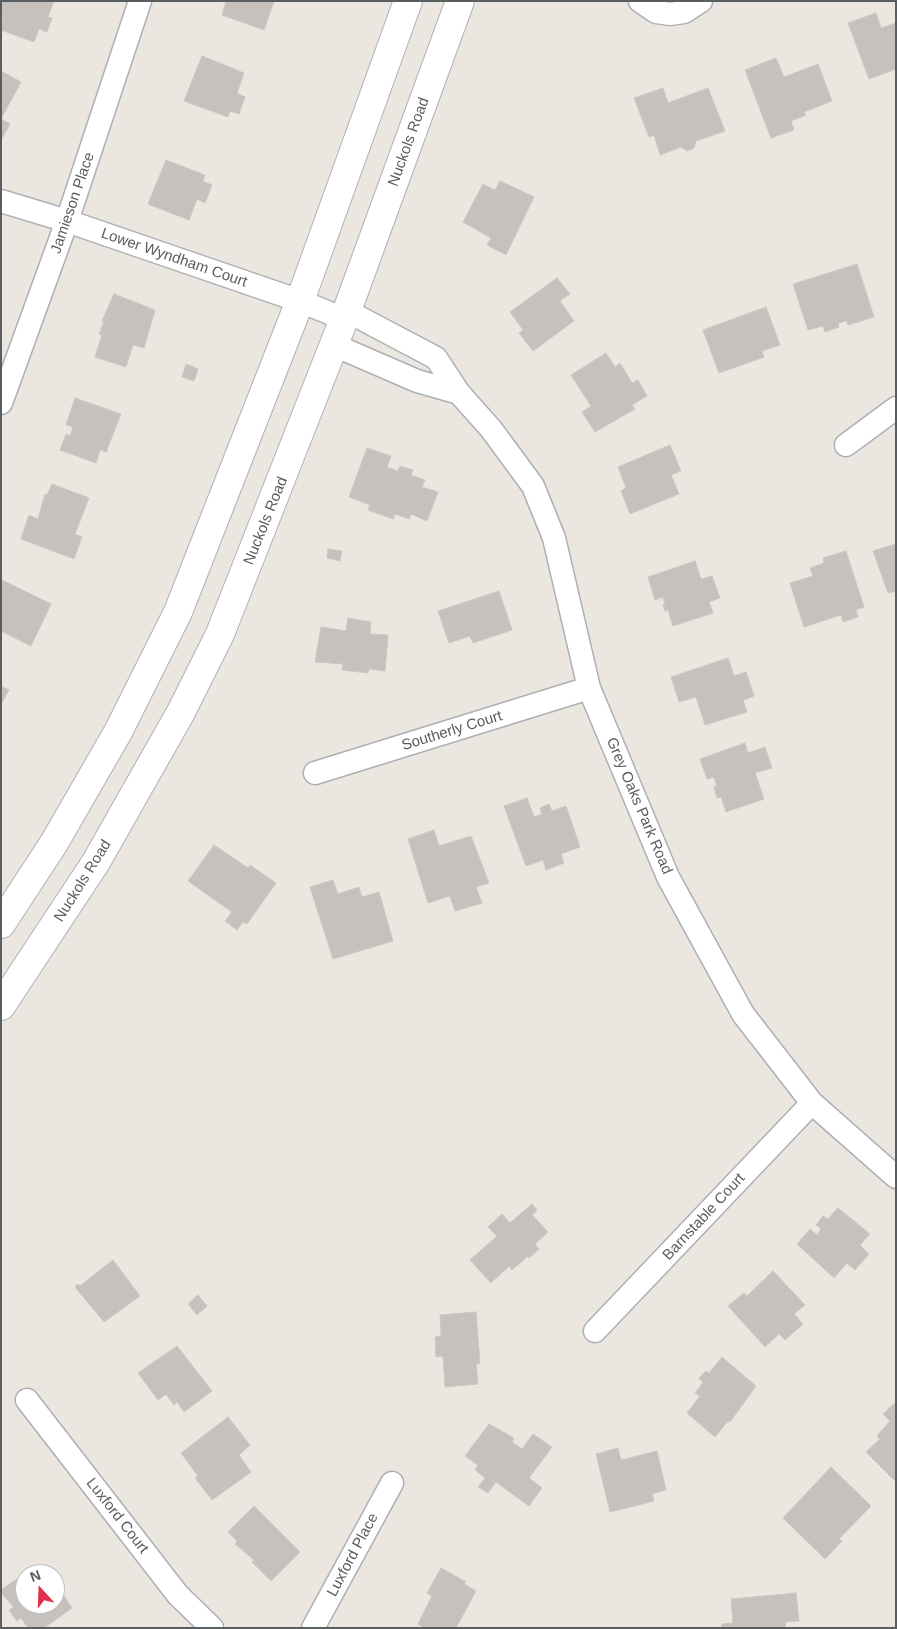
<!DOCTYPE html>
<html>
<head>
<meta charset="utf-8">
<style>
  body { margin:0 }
  #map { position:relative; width:897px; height:1629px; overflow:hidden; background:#ece6e0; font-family:Arial,sans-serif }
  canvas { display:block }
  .frame { position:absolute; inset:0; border:2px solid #595e61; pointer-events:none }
  .north { position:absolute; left:15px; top:1564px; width:50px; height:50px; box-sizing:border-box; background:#fff; border:1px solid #bdbfc0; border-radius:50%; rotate:340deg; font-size:14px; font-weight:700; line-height:20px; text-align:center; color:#595e61 }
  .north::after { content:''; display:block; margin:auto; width:18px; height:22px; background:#e22f4c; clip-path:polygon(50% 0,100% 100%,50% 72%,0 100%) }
</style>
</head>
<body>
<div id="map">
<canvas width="897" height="1629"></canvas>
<div class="frame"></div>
<div class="north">N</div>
</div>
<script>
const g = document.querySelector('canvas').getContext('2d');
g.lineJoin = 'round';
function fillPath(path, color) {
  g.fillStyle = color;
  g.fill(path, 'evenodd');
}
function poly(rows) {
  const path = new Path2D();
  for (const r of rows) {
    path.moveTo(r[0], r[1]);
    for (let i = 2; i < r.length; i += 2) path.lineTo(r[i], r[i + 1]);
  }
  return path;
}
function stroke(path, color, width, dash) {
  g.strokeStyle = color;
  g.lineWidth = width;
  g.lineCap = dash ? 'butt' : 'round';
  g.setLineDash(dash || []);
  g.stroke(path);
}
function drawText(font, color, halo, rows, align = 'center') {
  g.font = font + ' Arial,sans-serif';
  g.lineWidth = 4.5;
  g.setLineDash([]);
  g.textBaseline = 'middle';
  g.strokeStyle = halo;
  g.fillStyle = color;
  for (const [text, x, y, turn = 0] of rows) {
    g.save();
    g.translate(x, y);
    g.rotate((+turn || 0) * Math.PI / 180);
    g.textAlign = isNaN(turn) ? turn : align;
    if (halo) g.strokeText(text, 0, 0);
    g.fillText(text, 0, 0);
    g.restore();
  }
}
const building = poly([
  [1,1,54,1,48,17,52,18,47,32,39,29,34,42,1,30,3,18,1,17,1,1],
  [226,1,274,1,264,30,222,15,226,1],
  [876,13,881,28,896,23,896,69,869,79,848,23,876,13],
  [202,56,244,73,237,93,245,97,239,114,230,111,228,117,184,101,202,56],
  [776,58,784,77,818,64,832,101,804,112,806,115,791,121,794,130,771,138,745,70,776,58],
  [1,71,21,82,1,119,10,124,1,140,1,71],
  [663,88,668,103,708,88,725,131,696,141,694,148,687,151,681,147,660,155,654,135,649,137,634,98,663,88],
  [166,160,205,175,203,181,212,185,205,203,197,199,189,220,148,204,166,160],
  [500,181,534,197,506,255,487,245,491,238,463,222,483,184,495,190,500,181],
  [857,264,874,317,848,325,847,321,838,323,839,327,825,332,823,326,808,330,793,284,857,264],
  [557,278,570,294,560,301,574,321,533,351,519,333,523,330,510,312,557,278],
  [114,294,155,310,144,348,133,345,126,367,95,357,102,335,99,334,104,322,102,321,114,294],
  [766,307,780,345,762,351,764,357,719,373,703,330,766,307],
  [606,353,615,367,620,363,632,383,638,380,647,396,632,405,635,409,595,432,582,412,591,406,571,375,606,353],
  [186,364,198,369,194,381,182,377,186,364],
  [75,398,121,414,106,452,100,450,96,463,60,450,66,434,70,436,73,427,66,425,75,398],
  [670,445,681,471,671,475,679,494,630,514,621,491,626,488,618,467,670,445],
  [367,448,391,456,387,467,398,471,400,466,413,470,411,475,425,480,422,487,438,492,427,521,411,514,409,519,395,514,393,519,368,510,370,505,349,497,367,448],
  [52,484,89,498,75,534,82,537,74,559,21,539,29,515,38,519,45,494,47,495,52,484],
  [896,544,896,591,888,593,873,551,896,544],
  [328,549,342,551,340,561,327,558,328,549],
  [846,551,864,607,856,610,858,617,843,622,841,615,804,627,790,583,813,576,810,568,824,563,823,558,846,551],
  [695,561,701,579,712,576,720,598,709,602,713,613,673,626,668,610,665,611,663,604,665,604,663,597,655,600,648,577,695,561],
  [2,580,51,604,31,646,1,631,2,580],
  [499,591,512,630,473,643,470,636,449,643,438,611,499,591],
  [348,618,371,622,370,634,388,635,385,671,369,669,368,673,342,670,343,664,315,662,321,627,346,631,348,618],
  [728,658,734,676,746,672,754,696,743,700,747,712,705,725,696,697,679,702,671,677,728,658],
  [1,686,9,690,1,704,1,686],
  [745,743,748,753,765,747,772,768,755,773,764,799,726,812,721,797,717,798,714,786,717,786,714,777,707,779,700,759,745,743],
  [527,798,534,817,542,814,540,808,549,804,552,811,566,806,580,847,561,854,564,863,546,870,543,860,526,866,504,806,527,798],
  [434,830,439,846,471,836,489,883,476,887,482,903,455,911,450,896,428,903,408,839,434,830],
  [214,845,248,868,250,865,276,883,247,924,243,922,237,930,225,921,232,912,188,881,214,845],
  [333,880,338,894,359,887,362,897,379,892,393,941,333,959,310,887,333,880],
  [532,1204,537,1210,532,1215,548,1232,535,1244,539,1249,529,1258,528,1256,512,1270,509,1266,491,1283,470,1260,497,1236,488,1227,502,1214,510,1223,532,1204],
  [838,1208,870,1234,860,1245,869,1254,855,1270,847,1263,834,1278,797,1244,810,1229,817,1235,821,1228,816,1225,823,1216,828,1219,838,1208],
  [113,1260,140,1296,104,1322,75,1287,78,1284,80,1286,113,1260],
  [773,1271,805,1305,794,1314,803,1324,785,1340,779,1334,765,1347,728,1306,744,1293,747,1296,773,1271],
  [198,1295,207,1306,197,1315,188,1304,198,1295],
  [476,1312,480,1363,476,1364,478,1384,445,1387,443,1356,436,1357,435,1337,441,1336,440,1315,476,1312],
  [177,1346,212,1391,184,1412,177,1402,174,1405,166,1394,158,1400,138,1373,177,1346],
  [722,1357,756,1386,730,1422,728,1421,715,1437,687,1413,700,1396,695,1393,703,1383,699,1378,706,1371,709,1373,722,1357],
  [896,1402,896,1482,866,1452,880,1439,877,1436,890,1421,883,1414,896,1402],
  [228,1417,250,1445,239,1455,251,1472,212,1500,195,1478,198,1476,181,1453,228,1417],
  [489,1424,514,1438,512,1442,522,1449,533,1434,552,1447,529,1478,542,1488,529,1506,496,1482,488,1493,478,1487,485,1478,475,1470,478,1465,465,1456,489,1424],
  [618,1448,621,1460,657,1451,666,1490,652,1494,654,1501,610,1512,596,1454,618,1448],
  [831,1467,871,1506,839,1539,842,1541,825,1559,783,1518,831,1467],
  [254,1506,300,1552,271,1581,252,1562,254,1560,235,1544,237,1541,228,1532,254,1506],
  [34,1567,37,1571,42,1568,46,1574,25,1574,25,1604,55,1604,56,1584,72,1608,44,1628,28,1628,21,1618,17,1621,9,1610,14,1607,1,1593,1,1590,34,1567],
  [441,1568,466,1582,464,1584,476,1591,456,1628,424,1628,418,1624,432,1596,427,1593,441,1568],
  [796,1593,799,1621,785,1622,786,1628,722,1628,722,1624,733,1623,731,1599,796,1593]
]);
fillPath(building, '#c6c1bd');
stroke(building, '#d0c6bf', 1);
const minor = poly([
  [640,1,656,12,670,14,684,12,701,1],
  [1,201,67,221,300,301,344,319],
  [334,345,417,381,459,393,436,358,347,311],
  [459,393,491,429,533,486,554,538,589,688,668,877,743,1014,812,1103,896,1177],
  [1,403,67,221,140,1],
  [846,445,896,408],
  [315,773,589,688],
  [595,1331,812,1103],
  [27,1400,178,1595,212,1628],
  [313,1628,392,1483]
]);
const secondary = poly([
  [1,924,54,843,118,732,178,612,300,301,408,1],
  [1,1006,96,862,181,712,220,634,344,319,460,1]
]);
stroke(minor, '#acb0b3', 25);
stroke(secondary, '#adb2b6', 30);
stroke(minor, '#fff', 22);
stroke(secondary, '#fff', 28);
drawText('15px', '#595e61', '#fff', [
  ["Nuckols Road",409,142,-70],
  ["Jamieson Place",73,203,-71],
  ["Lower Wyndham Court",174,258,19],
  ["Nuckols Road",266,521,-68],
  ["Southerly Court",452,731,-17],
  ["Grey Oaks Park Road",639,806,67],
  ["Nuckols Road",83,881,-58],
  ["Barnstable Court",704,1217,-47],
  ["Luxford Court",117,1516,52],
  ["Luxford Place",353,1555,-62]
]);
</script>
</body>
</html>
